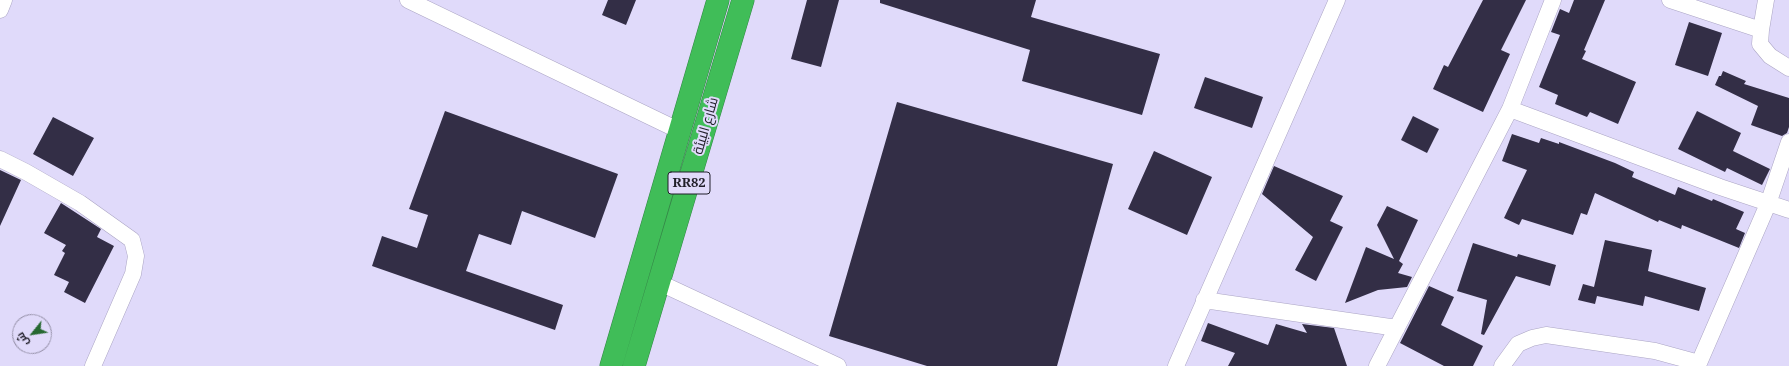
<!DOCTYPE html>
<html>
<head>
<meta charset="utf-8">
<style>
  body { margin:0 }
  #map { position:relative; width:1789px; height:366px; overflow:hidden; background:#e0dafa; font-family:"Noto Serif",Cairo,serif }
  canvas { display:block }
  .north { position:absolute; left:12px; top:314px; width:40px; height:40px; box-sizing:border-box; background:#e0dafa; border:1px solid #948fa7; border-radius:50%; rotate:240deg; font-size:11px; font-weight:700; line-height:16px; text-align:center; color:#211f2a }
  .north::after { content:''; display:block; margin:auto; width:14px; height:18px; background:#266831; clip-path:polygon(50% 0,100% 100%,50% 72%,0 100%) }
</style>
</head>
<body>
<div id="map">
<canvas width="1789" height="366"></canvas>
<div class="north">ش</div>
</div>
<script>
const g = document.querySelector('canvas').getContext('2d');
g.lineJoin = 'round';
function fillPath(path, color) {
  g.fillStyle = color;
  g.fill(path, 'evenodd');
}
function poly(rows) {
  const path = new Path2D();
  for (const r of rows) {
    path.moveTo(r[0], r[1]);
    for (let i = 2; i < r.length; i += 2) path.lineTo(r[i], r[i + 1]);
  }
  return path;
}
function stroke(path, color, width, dash) {
  g.strokeStyle = color;
  g.lineWidth = width;
  g.lineCap = dash ? 'butt' : 'round';
  g.setLineDash(dash || []);
  g.stroke(path);
}
function drawText(font, color, halo, rows, align = 'center') {
  g.font = font + ' "Noto Serif",Cairo,serif';
  g.lineWidth = 4;
  g.setLineDash([]);
  g.textBaseline = 'middle';
  g.strokeStyle = halo;
  g.fillStyle = color;
  for (const [text, x, y, turn = 0] of rows) {
    g.save();
    g.translate(x, y);
    g.rotate((+turn || 0) * Math.PI / 180);
    g.textAlign = isNaN(turn) ? turn : align;
    if (halo) g.strokeText(text, 0, 0);
    g.fillText(text, 0, 0);
    g.restore();
  }
}
fillPath(poly([
  [608,0,636,0,626,25,602,15],
  [807,0,839,0,821,67,791,59],
  [880,0,1036,0,1031,17,1160,54,1142,115,1022,81,1030,50,880,3],
  [1483,0,1526,0,1501,50,1510,54,1483,112,1433,89,1444,65,1448,67],
  [1574,0,1605,0,1584,50,1586,51,1582,59,1636,82,1618,124,1590,112,1587,117,1555,104,1558,95,1539,87,1560,35,1551,32,1560,9,1569,13],
  [1689,22,1722,33,1708,76,1675,65],
  [1723,71,1746,81,1744,84,1789,98,1789,127,1787,133,1782,136,1751,125,1758,106,1715,85,1719,76,1721,76],
  [1205,77,1263,97,1252,128,1194,108],
  [897,102,1113,164,1057,366,927,366,829,336],
  [445,111,618,174,595,238,522,211,511,245,479,234,466,271,563,305,555,330,372,266,382,236,417,248,428,215,409,209],
  [1697,111,1741,133,1733,151,1770,169,1762,185,1727,168,1725,172,1678,149],
  [1413,116,1439,129,1427,153,1401,140],
  [53,117,94,138,73,176,33,154],
  [1512,134,1539,143,1541,138,1559,144,1559,142,1615,163,1634,172,1632,177,1675,195,1678,187,1712,201,1713,199,1744,212,1736,229,1745,233,1739,248,1682,225,1681,229,1659,220,1658,222,1595,193,1587,215,1581,213,1573,235,1522,219,1519,225,1504,218,1527,170,1502,161],
  [1154,151,1212,177,1187,235,1128,209],
  [1274,166,1343,196,1330,221,1343,227,1316,281,1295,270,1313,237,1262,194],
  [0,170,21,180,0,226],
  [61,203,101,229,97,237,114,246,85,303,64,292,69,282,54,275,65,253,62,251,66,245,44,233],
  [1387,206,1418,220,1399,261,1403,264,1398,273,1412,277,1407,287,1378,290,1345,303,1366,247,1394,259,1377,225],
  [1605,240,1652,250,1648,271,1706,288,1699,311,1645,296,1643,306,1597,296,1595,304,1578,300,1583,284,1594,287],
  [1473,243,1517,257,1518,254,1556,265,1550,286,1516,276,1484,335,1481,334,1487,300,1457,291],
  [1429,286,1454,297,1441,325,1483,346,1473,366,1444,366,1400,343],
  [1208,323,1268,345,1276,324,1307,333,1302,324,1334,328,1347,366,1228,366,1235,353,1201,341]
]), '#332e46');
const street = poly([
  [408,0,680,131],
  [1670,0,1761,30,1760,44,1770,56,1789,68],
  [0,10,4,0],
  [1761,30,1766,0],
  [1510,109,1720,187,1789,210],
  [0,159,26,172,80,203,132,240,136,256,133,274,93,366],
  [660,283,838,366],
  [1204,300,1397,328],
  [1176,366,1337,0],
  [1377,366,1510,109,1553,0],
  [1502,366,1518,344,1532,338,1546,335,1655,351,1699,363,1768,204,1789,142]
]);
const highway = poly([
  [611,366,718,0],
  [634,366,743,0]
]);
stroke(street, '#aba5c4', 17);
stroke(highway, '#358648', 23);
stroke(street, '#fff', 16);
stroke(highway, '#40bd58', 22);
for (const [x, y, w] of [
  [689,183,42]
]) {
  const box = new Path2D();
  box.roundRect(x - w / 2, y - 11, w, 22, 3);
  g.fillStyle = '#e0dafa';
  g.fill(box);
  stroke(box, '#211f2a', 1);
}
drawText('bold 13px', '#211f2a', null, [
  ["RR82",689,183]
]);
drawText('14px', '#211f2a', '#e0dafa', [
  ["شارع البيئة",706,126,-74]
]);
</script>
</body>
</html>
